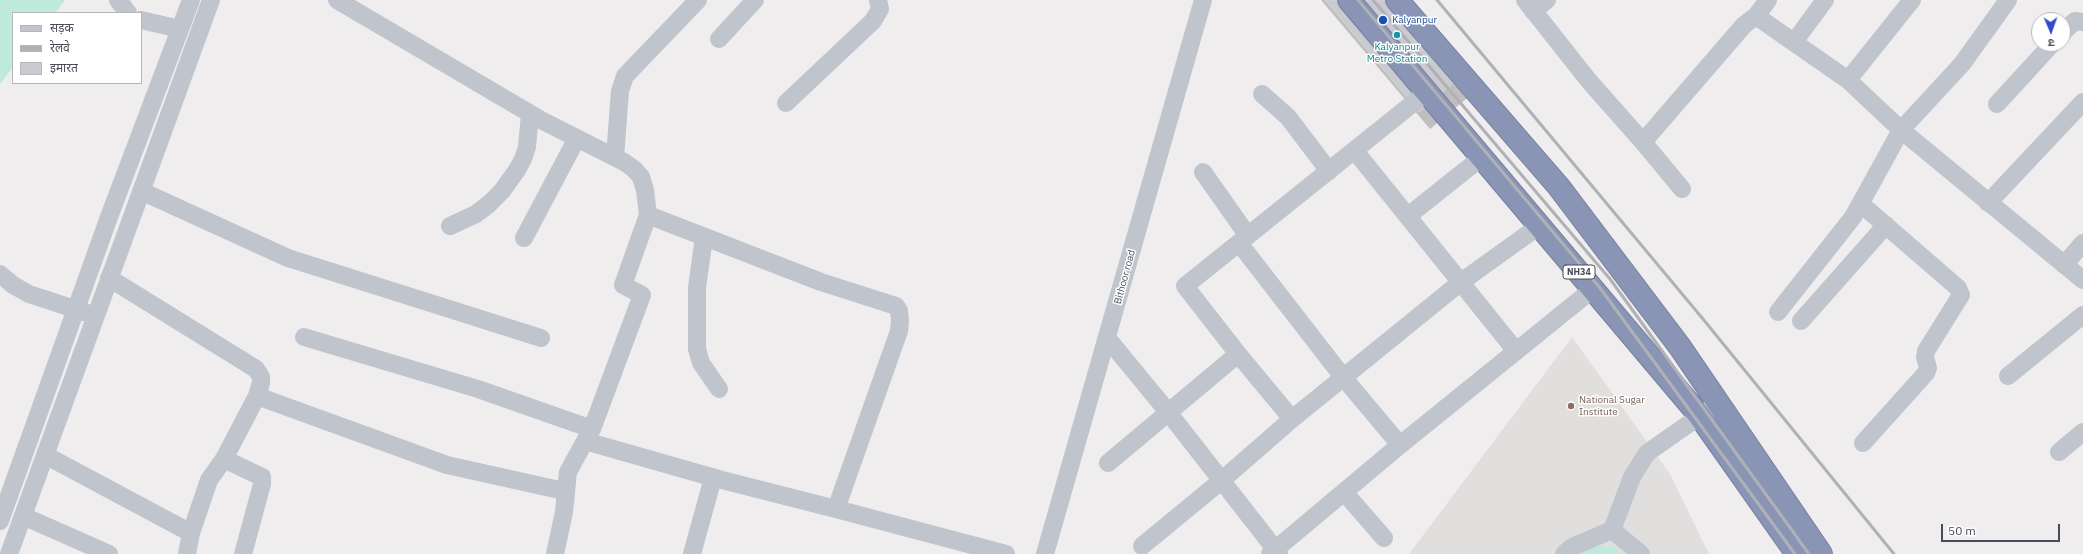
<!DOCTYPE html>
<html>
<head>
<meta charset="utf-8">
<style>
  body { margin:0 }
  #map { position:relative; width:2083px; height:554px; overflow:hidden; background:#efeded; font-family:"IBM Plex Sans","Noto Sans Devanagari",sans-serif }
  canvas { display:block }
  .legend { position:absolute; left:12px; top:12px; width:130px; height:72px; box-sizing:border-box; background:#fff; border:1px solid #b5b7bc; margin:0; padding:5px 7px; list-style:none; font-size:12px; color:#474c58 }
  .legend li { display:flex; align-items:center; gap:8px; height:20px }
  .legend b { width:20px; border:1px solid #b5b7bc }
  .north { position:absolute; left:2031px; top:12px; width:40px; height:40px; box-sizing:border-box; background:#fff; border:1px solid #b5b7bc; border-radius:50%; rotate:178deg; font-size:11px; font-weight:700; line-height:16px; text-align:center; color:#474c58 }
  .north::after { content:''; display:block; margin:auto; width:14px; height:18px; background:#2e4dc8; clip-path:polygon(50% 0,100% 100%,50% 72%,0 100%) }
  .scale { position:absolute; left:1941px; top:524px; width:119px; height:18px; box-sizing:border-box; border:2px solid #474c58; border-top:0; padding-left:5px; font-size:12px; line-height:14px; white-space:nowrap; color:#474c58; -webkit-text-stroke:3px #fff; paint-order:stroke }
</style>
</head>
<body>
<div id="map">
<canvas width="2083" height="554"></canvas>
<ul class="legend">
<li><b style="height:5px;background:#bfc4cd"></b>सड़क</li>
<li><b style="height:5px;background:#b0b1b6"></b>रेलवे</li>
<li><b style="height:11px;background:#cacbd1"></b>इमारत</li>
</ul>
<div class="north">उ</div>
<div class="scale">50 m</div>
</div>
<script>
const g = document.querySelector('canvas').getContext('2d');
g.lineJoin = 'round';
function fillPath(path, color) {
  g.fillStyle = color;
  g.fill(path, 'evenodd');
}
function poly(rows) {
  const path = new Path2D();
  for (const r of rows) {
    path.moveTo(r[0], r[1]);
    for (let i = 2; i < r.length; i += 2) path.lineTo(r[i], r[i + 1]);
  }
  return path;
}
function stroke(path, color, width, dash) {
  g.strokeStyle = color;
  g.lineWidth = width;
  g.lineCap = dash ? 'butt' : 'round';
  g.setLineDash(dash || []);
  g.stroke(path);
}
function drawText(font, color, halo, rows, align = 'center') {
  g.font = font + ' "IBM Plex Sans",sans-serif';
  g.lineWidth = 3;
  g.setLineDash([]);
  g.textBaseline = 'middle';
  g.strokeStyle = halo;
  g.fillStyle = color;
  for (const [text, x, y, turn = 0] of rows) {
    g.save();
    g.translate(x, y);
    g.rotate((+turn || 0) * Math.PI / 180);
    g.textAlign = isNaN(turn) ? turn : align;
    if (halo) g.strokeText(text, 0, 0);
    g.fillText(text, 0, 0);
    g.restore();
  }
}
fillPath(poly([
  [1572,337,1670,474,1709,554,1409,554]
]), '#e0dfde');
fillPath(poly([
  [0,0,65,0,55,13,13,13,13,67,0,84],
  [1595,546,1614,547,1622,554,1578,554]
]), '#bfe9d9');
fillPath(poly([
  [1321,0,1408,0,1478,89,1430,129]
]), '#0003');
const building = poly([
  [1325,0,1409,0,1469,70,1419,112,1325,0]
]);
fillPath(building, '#cacbd1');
stroke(building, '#d1d2d8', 1);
const highway = poly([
  [1349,0,1699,415,1797,554],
  [1397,0,1559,187,1680,347,1821,554]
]);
stroke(highway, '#7580a2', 24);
stroke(poly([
  [118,0,128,13],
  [337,0,541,120,624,162,634,169,641,177,645,190,648,215,623,285,642,295,592,429,585,441,722,480,836,509],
  [1525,0,1589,81,1643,142,1744,25,1756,16,1768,0],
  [1533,11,1547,0],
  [1756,16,1848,80,1912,0],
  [141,20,180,29],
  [2063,32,2075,21,2083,22],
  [719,39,755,0],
  [1794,42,1825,0],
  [1848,80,1901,130,2083,280],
  [1427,92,1185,286,1238,354,1292,419,1461,282,1539,226],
  [1262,94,1288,117,1329,171],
  [786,103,873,21,880,9,878,0],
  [1997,104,2052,44],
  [1643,142,1682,189],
  [1355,151,1516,351],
  [615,157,620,91,625,76,698,0],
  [1203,172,1248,236],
  [141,191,288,258,541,338],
  [1988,203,2083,102],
  [1861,204,1958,288,1961,295,1926,351,1925,357,1928,368,1926,373,1863,443],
  [648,215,821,282,896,306,899,311,900,320,899,331,836,509,1006,554],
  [1408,216,1482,157],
  [450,226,476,214,489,204,502,191,517,170,523,159,527,147,530,114],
  [704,237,697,288,697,349,701,363,719,389],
  [524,238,577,138],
  [1239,243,1343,377,1400,445],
  [2064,265,2083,243],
  [0,274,13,285,29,294,87,313],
  [109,278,256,369,261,377,261,383,257,396],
  [1778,312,1853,217,1901,130,1962,64,2008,0],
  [1801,321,1886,225],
  [304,337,478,389,592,429],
  [1108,339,1168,412,1279,554],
  [2008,376,2083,315],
  [2059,452,2083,432],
  [45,455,191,533],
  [224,459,262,477,262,484,243,554],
  [1108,463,1238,354],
  [1344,492,1384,538],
  [23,516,109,554],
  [0,521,109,217,191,0],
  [1612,530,1632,477,1647,453,1717,404],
  [1142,546,1221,481,1292,419],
  [9,554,211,0],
  [187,554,191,533,209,480,224,459,257,396,447,465,564,491],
  [555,554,564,512,568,472,585,441],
  [692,554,713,478],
  [1045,554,1203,0],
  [1270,554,1400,445,1593,289],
  [1564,554,1572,547,1612,530,1641,554]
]), '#bfc4cd', 18);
stroke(highway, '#8a95b6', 22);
stroke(poly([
  [1358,0,1600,288,1795,554],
  [1373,0,1610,279,1809,554],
  [1437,0,1703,319,1894,554]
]), '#b0b1b6', 3);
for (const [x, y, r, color] of [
  [1383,20,5,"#1a4fb4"],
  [1397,35,4,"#0f9aa8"],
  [1571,406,4,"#8d6e63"]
]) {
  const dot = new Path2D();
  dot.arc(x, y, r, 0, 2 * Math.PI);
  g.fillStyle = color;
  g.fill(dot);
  stroke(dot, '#fff', 1.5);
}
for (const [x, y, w] of [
  [1579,272,32]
]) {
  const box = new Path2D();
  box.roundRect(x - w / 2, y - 7, w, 14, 3);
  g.fillStyle = '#fff';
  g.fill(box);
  stroke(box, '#474c58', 1);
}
drawText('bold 9px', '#474c58', null, [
  ["NH34",1579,272]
]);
drawText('10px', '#164399', '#fff', [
  ["Kalyanpur",1392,20]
], 'left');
drawText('10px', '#0d838f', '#fff', [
  ["Kalyanpur",1397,47],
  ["Metro Station",1397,59]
]);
drawText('10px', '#474c58', '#fff', [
  ["Bithoor road",1125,277,-75]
]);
drawText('10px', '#785e54', '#fff', [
  ["National Sugar",1579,400],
  ["Institute",1579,412]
], 'left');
</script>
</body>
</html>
